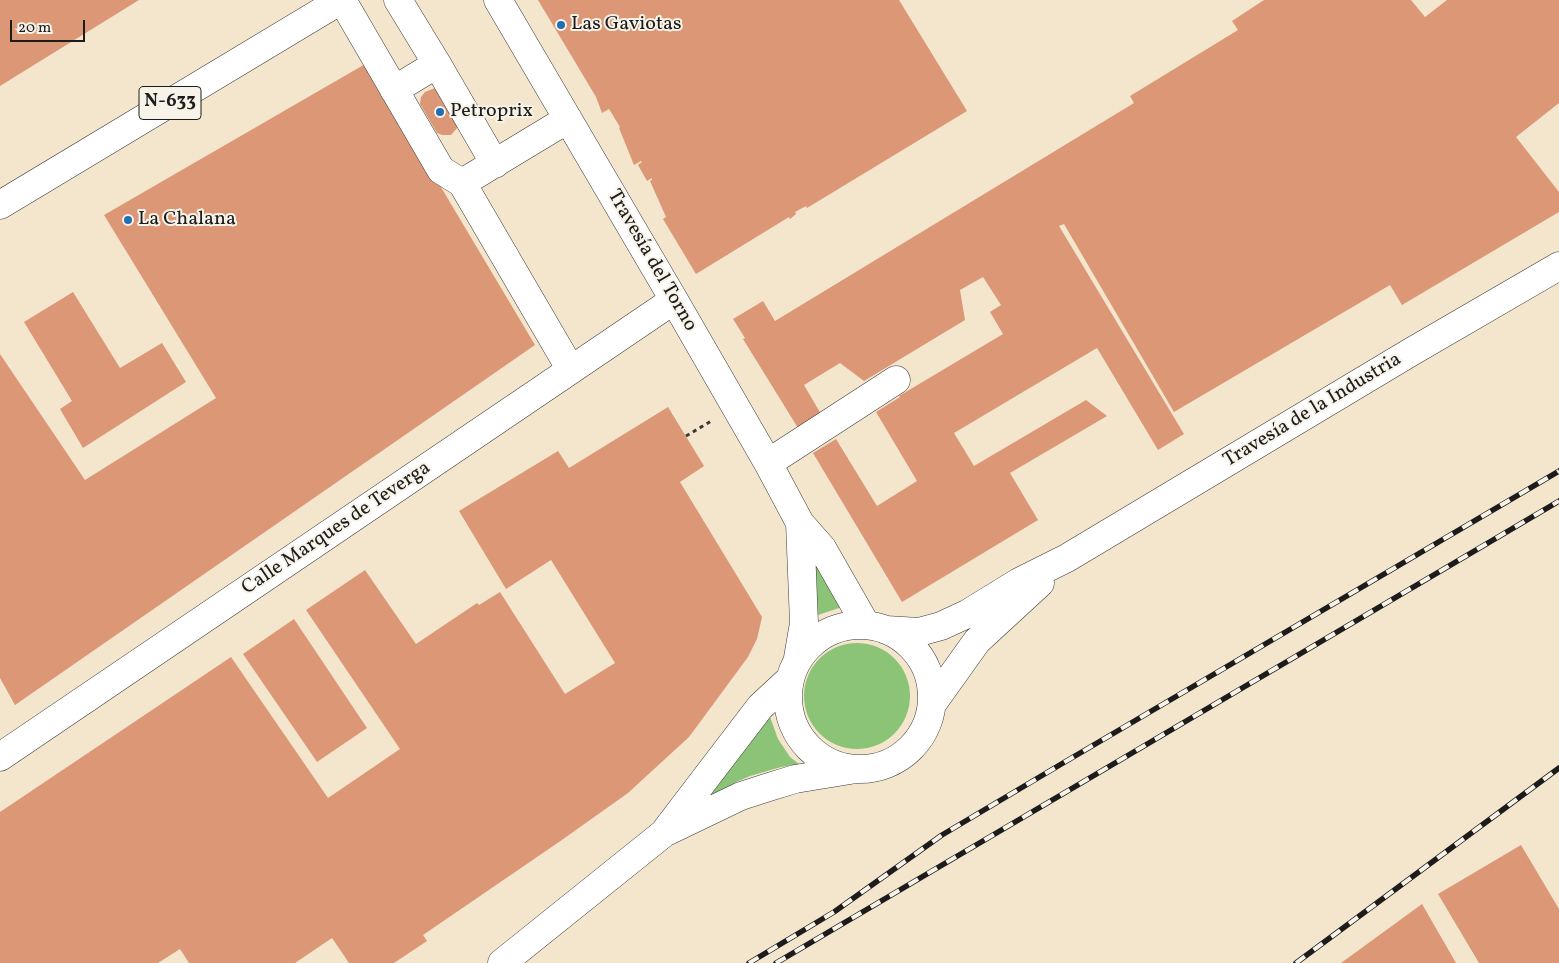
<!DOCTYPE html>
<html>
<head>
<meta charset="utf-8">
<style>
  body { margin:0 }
  #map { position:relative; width:1559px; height:963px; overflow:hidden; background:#f4e5cd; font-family:Vollkorn,serif }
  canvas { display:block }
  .scale { position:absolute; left:10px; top:20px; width:75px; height:22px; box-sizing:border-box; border:2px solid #1c1c1c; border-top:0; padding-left:6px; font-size:15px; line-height:18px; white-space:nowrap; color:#1c1c1c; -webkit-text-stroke:4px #f7f3e8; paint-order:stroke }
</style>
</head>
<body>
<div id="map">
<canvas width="1559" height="963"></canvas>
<div class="scale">20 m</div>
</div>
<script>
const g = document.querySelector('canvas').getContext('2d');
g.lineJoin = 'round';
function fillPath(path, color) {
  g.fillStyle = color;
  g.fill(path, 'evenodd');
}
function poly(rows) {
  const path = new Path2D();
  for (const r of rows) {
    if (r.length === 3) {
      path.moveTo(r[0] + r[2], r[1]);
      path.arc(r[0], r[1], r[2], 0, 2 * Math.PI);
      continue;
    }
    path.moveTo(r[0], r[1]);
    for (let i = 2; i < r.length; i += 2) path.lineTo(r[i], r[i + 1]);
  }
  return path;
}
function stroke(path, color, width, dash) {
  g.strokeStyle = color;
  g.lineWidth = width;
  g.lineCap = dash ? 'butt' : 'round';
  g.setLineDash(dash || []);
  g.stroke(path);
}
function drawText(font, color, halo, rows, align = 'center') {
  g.font = font + ' Vollkorn,serif';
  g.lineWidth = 4;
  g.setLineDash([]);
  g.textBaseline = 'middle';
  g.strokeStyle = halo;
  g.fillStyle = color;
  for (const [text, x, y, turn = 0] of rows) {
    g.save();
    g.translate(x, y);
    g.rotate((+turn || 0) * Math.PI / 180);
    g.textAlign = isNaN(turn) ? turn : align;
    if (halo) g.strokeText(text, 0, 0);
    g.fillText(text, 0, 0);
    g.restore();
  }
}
fillPath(poly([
  [812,548,842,607,815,616,817,595,816,575],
  [857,696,53],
  [769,705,770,717,778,739,790,757,799,764,781,767,750,776,736,782,703,804]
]), '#8cc477');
fillPath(poly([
  [0,0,139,0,0,86],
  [538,0,899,0,967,111,807,208,806,206,795,212,796,214,790,219,789,217,696,274,663,219,666,217,650,181,652,180,652,178,647,181,638,165,642,162,641,161,634,165,619,128,620,127,609,109,602,113,596,97],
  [1264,0,1411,0,1425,17,1447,0,1559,0,1559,103,1516,137,1559,192,1559,212,1402,305,1390,285,1174,412,1064,224,1059,226,1184,434,1158,450,1097,348,954,433,974,466,1086,400,1107,416,1010,473,1038,520,902,602,813,453,836,439,877,506,917,481,876,412,900,397,899,396,1003,334,990,312,1001,305,983,277,960,290,965,320,864,381,840,363,804,385,821,414,798,428,743,339,745,338,733,319,763,301,775,321,1134,103,1130,96,1238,30,1232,21],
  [367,63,535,345,15,705,0,678,0,354,85,480,216,398,104,215],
  [435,88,442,91,458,127,451,135,442,135,437,133,420,104,421,97,425,92],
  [73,292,120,368,162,343,186,382,83,448,60,409,72,401,24,322],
  [668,407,704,466,680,482,762,617,757,639,748,657,689,737,628,793,559,842,423,935,427,941,394,963,349,963,332,938,295,963,189,963,180,949,158,963,0,963,0,812,231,657,328,798,400,749,306,610,365,570,416,644,477,603,479,605,500,592,565,694,615,663,551,560,506,589,459,511,558,451,569,468],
  [294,619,367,728,317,762,243,654],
  [1521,845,1559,909,1559,963,1479,963,1438,894],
  [1422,904,1456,963,1341,963]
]), '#dc9876');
const minor = poly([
  [342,0,441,170,462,183,571,370],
  [498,0,674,300,768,463,800,523,822,548,866,625],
  [437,64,495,164],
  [394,90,437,64,398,0],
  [462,183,568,119],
  [768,463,896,380],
  [860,697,72],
  [886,630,919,632,941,626,967,614,1019,582,1067,558,1411,352,1559,266],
  [798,658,804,623,800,523],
  [932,704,977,641,1040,583],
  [0,757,674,300],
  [666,830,760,707,788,681],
  [502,963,664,833,741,796,769,787,795,779,850,770]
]);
const highway = poly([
  [0,205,341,0]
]);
stroke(minor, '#3c3a37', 29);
stroke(highway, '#3c3a37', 29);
stroke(poly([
  [686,436,713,420]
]), '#3c3a37', 3, [4, 4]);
stroke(minor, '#fff', 28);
stroke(highway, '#fff', 28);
const rail = poly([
  [749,963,834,912,942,835,1058,766,1559,471],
  [776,963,1559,501],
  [1296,963,1559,768]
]);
stroke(rail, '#1c1c1c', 5.5);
stroke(rail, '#f7f3e8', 4, [11]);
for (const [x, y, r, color] of [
  [561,25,5,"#1f6fb2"],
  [440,112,5,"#1f6fb2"],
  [128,220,5,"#1f6fb2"]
]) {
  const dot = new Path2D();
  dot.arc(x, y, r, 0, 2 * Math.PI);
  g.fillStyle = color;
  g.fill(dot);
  stroke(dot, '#f7f3e8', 2);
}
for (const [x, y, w] of [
  [170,103,62]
]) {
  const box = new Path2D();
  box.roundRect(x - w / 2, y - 16.5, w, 33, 4);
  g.fillStyle = '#f7f3e8';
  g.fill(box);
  stroke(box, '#1c1c1c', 1);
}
drawText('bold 19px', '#1c1c1c', null, [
  ["N-633",170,103]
]);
drawText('20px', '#1c1c1c', '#f7f3e8', [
  ["Las Gaviotas",571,25],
  ["Petroprix",450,112],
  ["La Chalana",138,220]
], 'left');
drawText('20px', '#1c1c1c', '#f7f3e8', [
  ["Travesía del Torno",651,261,60],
  ["Travesía de la Industria",1313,411,-31],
  ["Calle Marques de Teverga",337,529,-34]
]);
</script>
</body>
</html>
